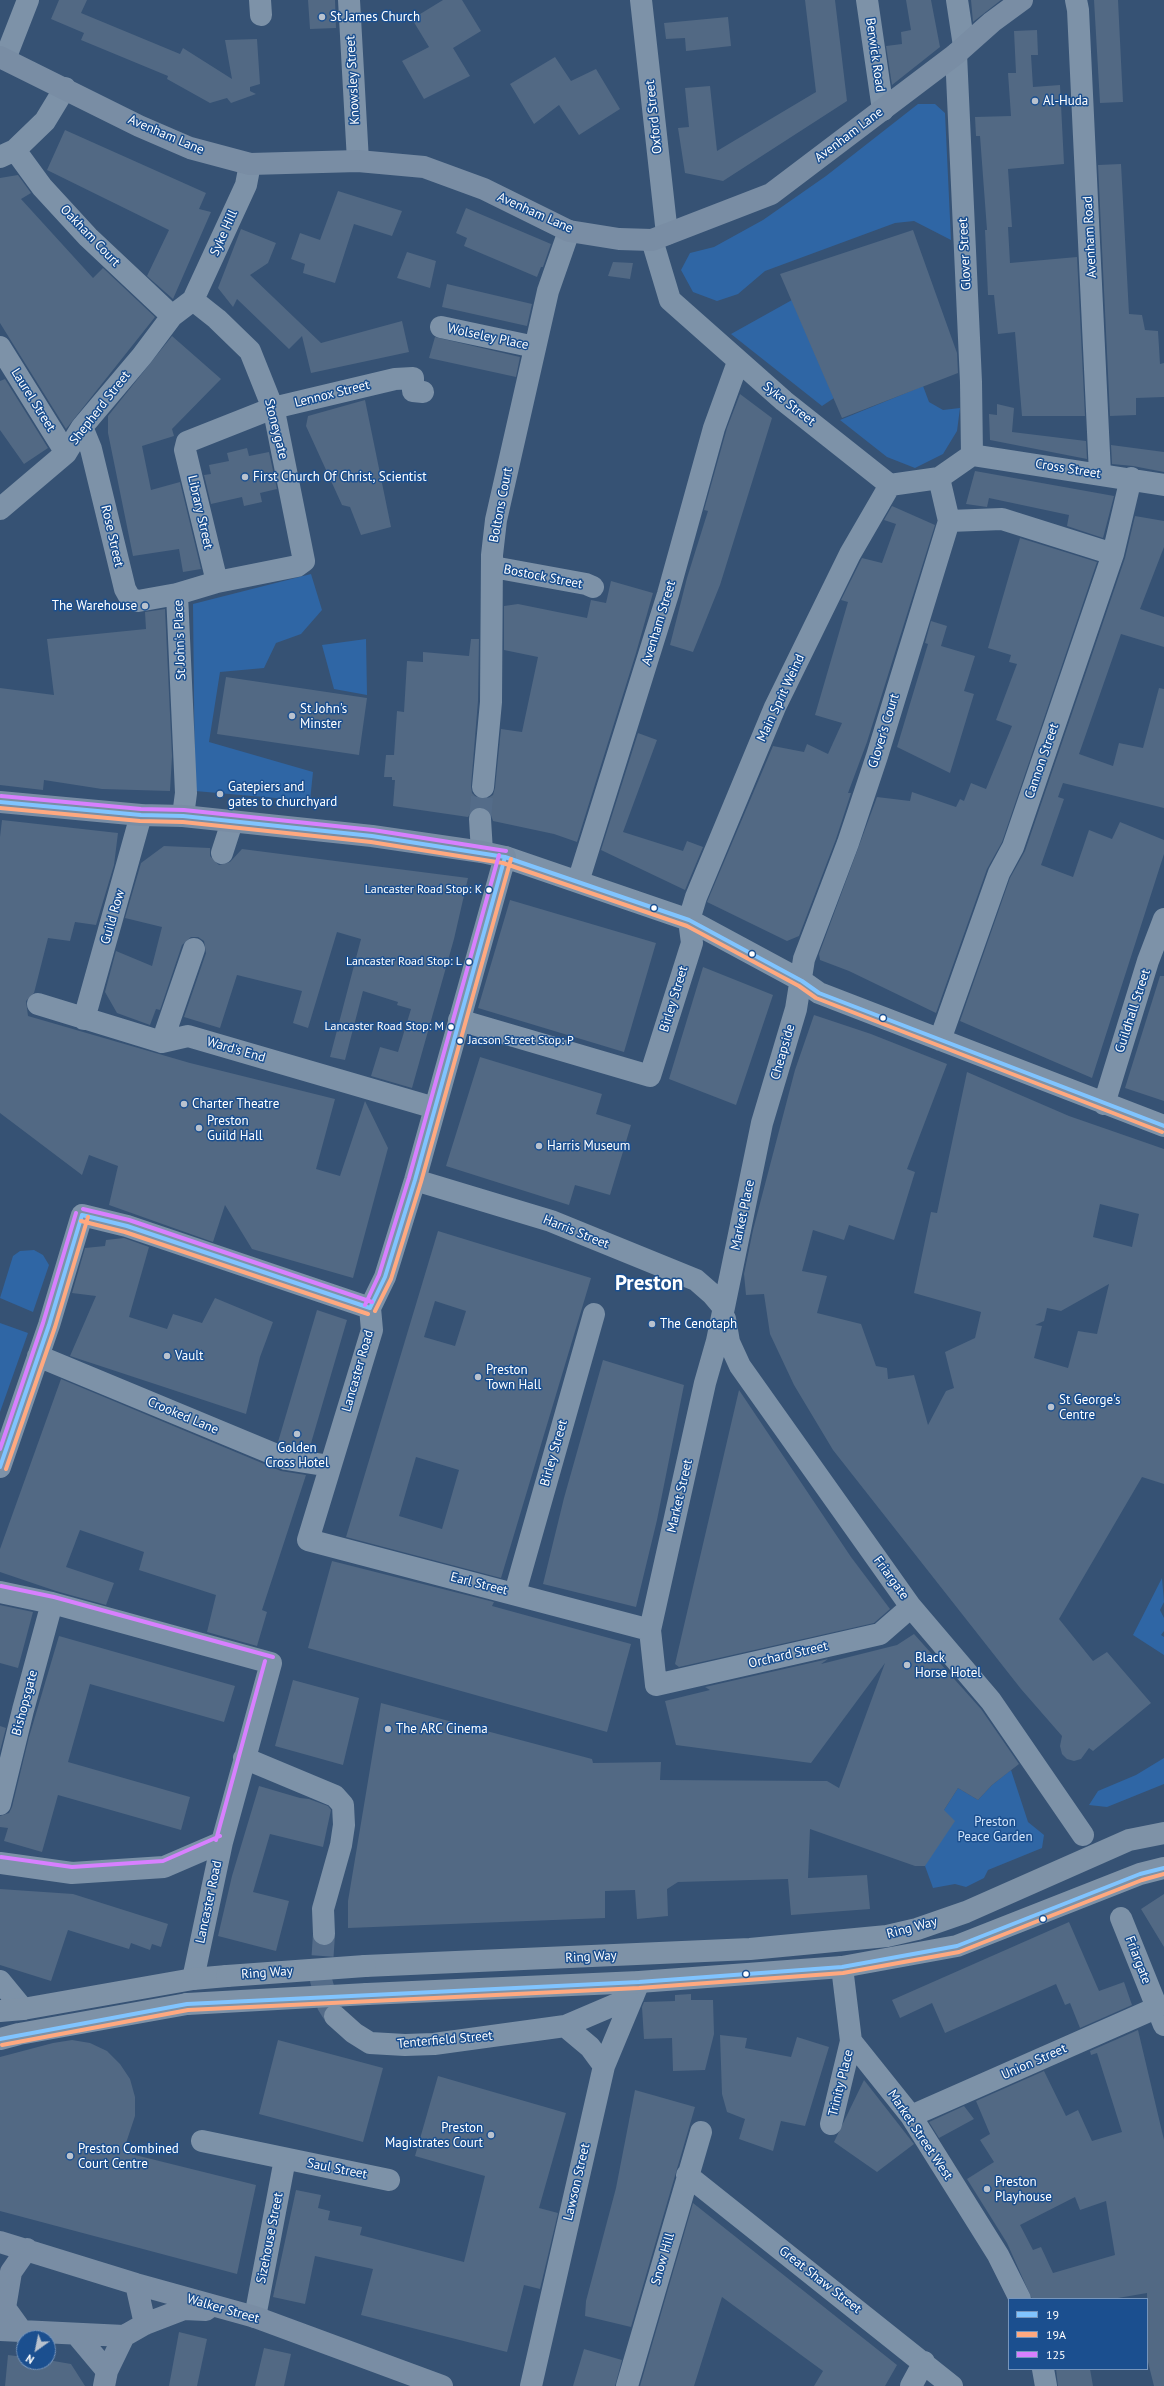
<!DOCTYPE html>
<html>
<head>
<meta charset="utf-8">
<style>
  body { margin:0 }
  #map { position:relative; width:1164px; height:2386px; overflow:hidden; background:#365274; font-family:"PT Sans",sans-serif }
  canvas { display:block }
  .legend { position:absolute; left:1008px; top:2298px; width:140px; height:72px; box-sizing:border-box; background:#1b4f8f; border:1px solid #7695bc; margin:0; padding:5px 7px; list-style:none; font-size:12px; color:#fff }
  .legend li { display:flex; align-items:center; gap:8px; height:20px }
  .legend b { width:20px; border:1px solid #7695bc }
  .north { position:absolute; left:16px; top:2330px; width:40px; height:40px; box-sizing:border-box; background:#1b4f8f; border:1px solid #7695bc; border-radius:50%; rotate:213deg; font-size:11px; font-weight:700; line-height:16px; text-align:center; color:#fff }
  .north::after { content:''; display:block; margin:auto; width:14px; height:18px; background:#b9c2ce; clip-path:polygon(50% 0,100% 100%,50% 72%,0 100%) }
</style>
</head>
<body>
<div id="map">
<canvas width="1164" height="2386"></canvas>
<ul class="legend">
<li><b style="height:5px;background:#80c4ff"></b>19</li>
<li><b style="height:5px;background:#ffa980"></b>19A</li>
<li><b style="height:5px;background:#d880ff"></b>125</li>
</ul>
<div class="north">N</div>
</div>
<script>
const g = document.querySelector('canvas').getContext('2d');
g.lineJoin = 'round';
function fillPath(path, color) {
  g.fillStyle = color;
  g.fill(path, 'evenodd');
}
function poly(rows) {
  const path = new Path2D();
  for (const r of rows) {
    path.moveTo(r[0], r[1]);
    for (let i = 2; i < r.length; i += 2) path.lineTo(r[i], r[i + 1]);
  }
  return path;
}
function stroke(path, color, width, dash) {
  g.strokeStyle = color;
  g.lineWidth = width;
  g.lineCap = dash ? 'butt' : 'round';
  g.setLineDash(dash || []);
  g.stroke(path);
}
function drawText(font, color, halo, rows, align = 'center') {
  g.font = font + ' "PT Sans",sans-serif';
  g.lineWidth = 3;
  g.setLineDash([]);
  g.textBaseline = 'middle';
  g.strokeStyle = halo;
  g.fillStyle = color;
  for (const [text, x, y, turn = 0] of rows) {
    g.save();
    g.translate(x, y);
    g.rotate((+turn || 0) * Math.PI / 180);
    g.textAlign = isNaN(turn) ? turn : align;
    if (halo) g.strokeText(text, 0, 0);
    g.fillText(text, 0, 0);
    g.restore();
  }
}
fillPath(poly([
  [918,104,935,104,945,113,951,240,914,221,895,223,765,271,738,294,717,301,693,292,681,270,690,253,714,247,763,220,826,176],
  [792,300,834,398,822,406,731,334],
  [923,386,929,402,943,410,960,408,957,431,943,454,915,468,887,457,840,420],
  [311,574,322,610,301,634,276,643,264,668,220,672,209,742,313,772,310,801,195,791,193,604],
  [366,639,367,695,334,689,322,645],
  [34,1250,43,1255,49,1265,33,1312,0,1298,13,1256,20,1251],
  [0,1323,28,1333,0,1412],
  [1162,1578,1164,1602,1160,1610,1164,1618,1164,1631,1161,1635,1164,1637,1164,1655,1133,1635],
  [1164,1758,1164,1784,1107,1807,1089,1805,1098,1791,1136,1775],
  [1011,1770,1028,1822,1044,1835,1042,1848,988,1870,984,1878,966,1887,955,1884,933,1888,925,1866,944,1810,958,1788,978,1800,992,1785]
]), '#2f66a5');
fillPath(poly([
  [59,0,87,0,81,13,180,54,183,48,232,79,225,40,257,39,260,84,250,87,250,91,256,94,231,103,227,98,210,103,167,79,168,76,81,40,84,33,51,19],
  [308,0,335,0,336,28,310,29],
  [443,0,462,0,481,31,453,48,470,76,424,99,402,61,429,47,412,19],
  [805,0,835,0,847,101,723,181,685,173,678,128,689,127,685,88,710,86,717,151,816,92],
  [906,0,931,0,940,47,892,85,886,46,902,44,901,32,911,30],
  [971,0,1001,0,973,22],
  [1094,0,1118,0,1123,102,1100,103],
  [728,17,731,46,686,51,685,38,666,39,664,23],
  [1037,30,1038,55,1031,55,1033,87,1060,85,1064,164,1008,169,1012,227,1008,227,1010,263,1077,257,1085,416,1022,416,1015,332,998,334,994,295,988,295,985,230,987,230,980,136,976,136,975,117,1011,116,1008,73,1016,73,1014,31],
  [555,57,571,81,596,69,620,109,579,135,559,105,534,124,510,84],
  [65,130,206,193,199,209,211,212,173,299,147,276,169,230,47,170],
  [1121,164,1129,314,1142,315,1145,330,1158,331,1160,364,1164,363,1164,397,1136,398,1136,415,1110,416,1098,165],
  [18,175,31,193,21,199,93,278,103,268,155,317,66,429,0,323,0,178],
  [338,191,402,211,392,236,354,224,335,283,303,273,305,264,291,259,300,233,320,240],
  [466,208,551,244,543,267,541,267,537,277,464,246,467,238,456,233],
  [241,229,276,243,268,263,250,275,321,343,402,321,409,352,311,373,302,336,289,349,237,299,233,307,218,288],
  [913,230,957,353,958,373,842,418,780,274],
  [407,252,436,261,430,288,397,278],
  [613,262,633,263,630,279,608,276],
  [447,284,532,304,527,326,442,307],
  [172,336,221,379,172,429,174,436,142,446,151,490,180,482,201,569,183,572,179,549,133,556,108,433,108,416],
  [435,337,520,357,516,377,429,358],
  [5,379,48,448,24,464,0,430,0,381],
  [740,394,772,418,720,585,693,652,670,645,687,578,708,511,704,510,727,428],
  [365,400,391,527,361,535,350,507,342,505,306,426,308,416],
  [997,404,1014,408,1012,432,1086,441,1087,459,990,440,989,414,997,415],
  [1111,445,1164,452,1164,472,1133,466,1112,464],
  [247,448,249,456,269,452,277,489,260,493,262,502,244,506,242,497,211,504,204,475,211,474,209,465,229,461,227,453],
  [975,471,1114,496,1103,538,1067,526,1069,515,989,498,987,507,966,504],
  [892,506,935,525,867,742,848,793,851,793,836,839,799,936,787,941,707,902,773,746,804,752,807,744,828,754,842,723,815,715,848,602,841,600,862,558,882,563,896,524,884,520],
  [1135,516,1164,521,1164,547,1140,609,1164,617,1164,647,1121,634,1079,754,1113,766,1119,743,1143,748,1159,688,1164,689,1164,808,1063,783,1058,797,1064,799,1041,865,1073,877,1089,830,1112,839,1120,822,1164,840,1164,854,1092,1078,960,1021,1010,878,1025,851,1125,558],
  [1020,538,1097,562,1002,842,987,869,936,1013,849,971,820,960,819,954,877,797,910,801,912,792,956,807,960,799,964,801,971,783,986,789,1012,726,996,720,1017,664,1009,662,1011,655,988,648],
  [611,581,653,593,636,653,577,842,554,834,493,821,490,812,480,807,473,809,468,817,393,806,395,780,392,780,392,777,384,777,386,755,394,755,397,711,404,712,407,661,423,662,423,652,469,656,471,639,479,639,478,701,471,786,472,793,476,797,488,798,493,795,495,788,501,729,522,732,538,657,504,650,504,606,518,604,587,618,591,600,606,603],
  [165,609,172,756,170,791,102,789,44,780,43,790,0,785,0,688,54,695,47,639,146,629,145,612],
  [931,621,947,626,941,646,975,656,964,691,974,694,950,773,897,747,928,644,925,643],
  [226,677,367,698,359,755,217,734],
  [638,733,657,740,623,832,683,851,687,841,703,847,685,890,601,850],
  [2,820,118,833,114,865,96,925,75,922,70,941,48,938,34,993,26,1001,28,1016,190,1063,335,1099,316,1169,340,1176,365,1101,388,1148,353,1278,252,1249,225,1205,213,1242,109,1205,118,1166,89,1155,82,1175,0,1113,0,837],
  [164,846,210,848,210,856,219,865,230,862,242,849,468,878,454,939,412,1088,371,1076,380,1047,398,1052,411,1009,397,1005,398,1002,363,991,345,1060,330,1057,361,939,337,932,308,1028,293,1023,302,991,237,975,220,1028,184,1017,206,953,204,941,198,937,191,937,182,945,160,1010,156,1009,150,1025,117,1013,105,992,116,951,152,966,162,927,125,918,141,863],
  [510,900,656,943,624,1052,478,1008],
  [703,967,773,995,736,1105,669,1079],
  [1160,976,1164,976,1164,1101,1125,1088],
  [814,1015,871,1034,947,1064,907,1169,915,1172,894,1240,849,1225,844,1240,813,1230,802,1271,827,1276,817,1313,861,1324,876,1366,887,1368,888,1379,914,1375,928,1425,946,1391,954,1388,945,1352,975,1338,981,1312,914,1293,931,1212,937,1213,967,1072,1069,1116,1164,1149,1164,1484,1142,1477,1059,1619,1093,1661,1107,1652,1151,1703,1093,1751,1089,1748,1081,1759,1074,1761,1067,1759,1062,1754,1060,1746,1062,1736,1021,1689,833,1450,794,1385,770,1334,764,1294,746,1295,744,1274,753,1230,795,1070],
  [1100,1204,1139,1214,1132,1247,1093,1237],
  [1109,1284,1097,1334,1078,1331,1068,1368,1034,1358,1042,1326,1035,1325,1044,1321,1047,1308,1061,1311],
  [480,1057,602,1094,596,1114,631,1125,610,1195,575,1185,569,1205,446,1166],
  [438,1231,591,1278,501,1578,346,1537],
  [435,1301,466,1311,455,1346,424,1337],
  [416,1457,459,1470,442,1529,399,1516],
  [124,1238,149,1247,129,1317,167,1329,173,1314,202,1323,215,1298,273,1322,260,1357,246,1414,70,1356,96,1296,72,1293,85,1248,105,1246,106,1240],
  [317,1310,347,1320,309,1450,289,1447,278,1442],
  [603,1360,684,1385,657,1520,636,1607,543,1584,564,1498],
  [61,1379,281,1471,306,1475,262,1610,267,1612,257,1646,207,1632,216,1595,139,1570,144,1552,80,1530,66,1567,114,1583,106,1605,56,1591,0,1572,0,1549],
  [739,1390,851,1557,890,1609,874,1623,679,1667,675,1664],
  [332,1561,494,1602,492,1606,631,1644,607,1732,308,1648],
  [0,1605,33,1612,18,1668,0,1663],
  [914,1634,981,1709,1019,1764,992,1785,978,1800,958,1788,944,1810,955,1821,925,1866,915,1866,810,1829,808,1878,867,1875,870,1909,791,1915,788,1879,678,1882,667,1889,668,1916,637,1919,635,1890,605,1891,605,1918,348,1928,348,1901,381,1703,592,1759,593,1763,661,1762,660,1780,827,1781,839,1788,885,1663,811,1763,676,1745,665,1701,710,1690,705,1687,828,1659,821,1664,897,1645],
  [59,1636,235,1686,224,1722,90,1684,68,1762,190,1797,181,1830,58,1795,42,1852,4,1841,8,1828,0,1827,0,1816,9,1813,12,1807,29,1737],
  [293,1680,359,1698,343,1765,275,1746],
  [0,1726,6,1728,0,1751],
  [259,1786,300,1798,309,1799,328,1806,331,1810,323,1847,270,1834,253,1892,289,1901,276,1951,218,1936,232,1876],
  [0,1889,73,1894,168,1924,161,1947,152,1944,150,1950,131,1943,129,1949,68,1930,51,1981,0,1965],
  [1164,1894,1164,1947,1141,1909],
  [1069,1922,1099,1991,1124,1982,1132,2005,1080,2028,1070,2003,1065,2005,1056,1984,945,2033,932,2003,900,2018,892,2000],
  [691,1994,691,2000,713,2000,714,2034,705,2070,673,2071,672,2038,644,2039,642,2007,644,2002,675,2001,675,1995],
  [1138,2030,1164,2140,1164,2386,1154,2386,1147,2358,1147,2293,1112,2299,1032,2299,1007,2243,967,2179,994,2162,980,2140,990,2134,976,2101,1044,2071,1066,2116,1078,2110,1092,2141,1122,2132,1097,2053,1091,2055,1090,2051],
  [1075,2197,1080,2210,1106,2201,1115,2255,1053,2273,1041,2247,1033,2250,1020,2225],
  [720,2035,747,2038,745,2048,791,2057,797,2037,829,2047,805,2126,781,2121,773,2151,739,2139,745,2119,727,2112,722,2094],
  [72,2040,90,2043,107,2051,120,2064,130,2079,135,2097,135,2116,123,2152,256,2185,237,2274,0,2211,0,2057,53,2043],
  [278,2040,383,2068,363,2142,259,2114],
  [438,2076,566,2113,539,2208,558,2213,540,2289,524,2285,507,2352,361,2315,373,2269,315,2256,305,2304,273,2297,296,2190,321,2195,318,2208,330,2211,328,2220,362,2227,360,2235,464,2262,485,2176,415,2156],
  [864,2080,914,2144,877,2172,834,2142],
  [635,2090,695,2107,631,2327,585,2316,586,2301,616,2188],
  [964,2106,974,2119,939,2138,929,2122],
  [693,2203,897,2365,885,2386,814,2386,823,2371,722,2297,694,2386,640,2386],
  [179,2332,207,2339,197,2386,169,2386],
  [264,2348,291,2354,284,2386,255,2386],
  [584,2349,622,2360,615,2386,573,2386],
  [8,2355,24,2357,24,2362,48,2360,71,2364,85,2386,5,2386],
  [1056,2369,1090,2369,1093,2386,1058,2386]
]), '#526984');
stroke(poly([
  [480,819,483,787],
  [324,1934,321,1980,328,2005,333,2013]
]), '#546c89', 22, [22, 11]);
stroke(poly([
  [260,0,261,15],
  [349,0,358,161],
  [641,0,667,234],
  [867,0,883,110],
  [957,0,964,46],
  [1076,0,1078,10,1100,474],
  [956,54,971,382,972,455],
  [5,59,28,0],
  [15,150,42,187,88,237,172,316],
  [0,157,15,150,45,121,65,88],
  [652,240,670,300,784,401,890,485,939,478,972,455],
  [441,327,535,347],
  [0,347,66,453],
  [82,427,91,449,125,589,130,598,138,601,177,594,217,582,297,566,304,561,274,411,250,351,217,319,193,300],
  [972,455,1164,485],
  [0,509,66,453,82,427,142,356,172,316,193,300,246,185,250,164],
  [949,521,1002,519,1113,554],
  [493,567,586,584,593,587],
  [217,582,185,450,187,442,273,408,395,379,413,378,413,391,423,392],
  [177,594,186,793,183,816],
  [483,787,491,702,492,555,496,520,548,291,569,231],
  [480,819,482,852],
  [222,853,232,822],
  [578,882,668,594,714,428,738,362],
  [38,1004,162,1042,188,1036,435,1108],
  [84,1019,141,815],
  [459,1020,650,1076,692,943,689,920,696,897,775,707,850,554,890,485],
  [940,1040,999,873,1013,847,1113,554,1131,478],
  [162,1042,194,949],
  [1104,1104,1148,961,1164,919],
  [415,1180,551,1221,696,1280,712,1294,723,1307],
  [725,1319,729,1342,740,1366,911,1607,991,1701,1083,1835],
  [38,1356,286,1459,330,1466],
  [0,1467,49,1325,82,1215,127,1226,370,1308],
  [0,1592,52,1603,271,1663,222,1842,193,1979],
  [515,1593,594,1314],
  [911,1607,880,1634,656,1685,650,1630,705,1383,717,1341,762,1123,796,1009,804,959,848,843,877,756,949,521,939,478],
  [650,1630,308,1540,372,1330,370,1308,385,1277,415,1180,505,857,689,920,802,981,819,993,1164,1126],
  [244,1758,335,1796,343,1805,344,1825,341,1845,323,1909,324,1934],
  [0,1804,23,1710,52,1603],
  [0,1863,72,1873,164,1867,222,1842],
  [1121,1918,1164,2025],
  [842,1967,851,2041,911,2116,998,2255,1020,2299],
  [0,1981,23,2009],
  [335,2016,354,2033,370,2043,405,2045,434,2044,565,2026,633,1997],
  [565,2026,590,2047,604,2066],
  [911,2116,1156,2008],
  [831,2124,851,2041],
  [202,2141,389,2180],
  [687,2175,952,2386],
  [255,2317,285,2159],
  [1043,2369,1046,2386],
  [531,2386,604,2066,639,1982],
  [627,2386,701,2132],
  [911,2386,924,2362]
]), '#7d92a8', 22);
stroke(poly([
  [0,57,139,126,190,148,250,164,358,161,424,167,484,189,569,231,619,239,652,240,771,194,956,54,992,22,1022,0],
  [0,802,141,815,183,816,372,836,482,852,505,857],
  [0,2242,136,2284,255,2317,442,2386],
  [136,2284,145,2324],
  [0,2330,124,2336],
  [23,2333,5,2308,11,2272,27,2249],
  [76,2334,107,2371],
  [104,2386,107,2371,124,2336,145,2324,184,2309,206,2310]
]), '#798da4', 22);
stroke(poly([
  [365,1966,750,1949,887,1936,917,1929,966,1912,1129,1840,1164,1833],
  [367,1994,639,1982,842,1967,957,1946,1140,1874,1164,1868],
  [0,2011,23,2009,193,1979,227,1976],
  [0,2039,19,2034,187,2004]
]), '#7e92a7', 22);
stroke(poly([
  [227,1976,365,1966],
  [187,2004,367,1994]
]), '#7e92a7', 22);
stroke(poly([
  [0,802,141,815,183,816,372,836,505,857,689,920,802,981,819,993,1164,1126],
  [82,1215,127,1226,370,1308],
  [370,1308,385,1277,415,1180,505,857],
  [0,1467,49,1325,82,1215],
  [0,2039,187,2004,639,1982,842,1967,957,1946,1140,1874,1164,1868]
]), '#80c4ff', 4);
stroke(poly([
  [0,808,140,821,183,822,371,842,503,863,687,926,799,986,816,998,1162,1132],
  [81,1221,125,1232,368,1314],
  [375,1311,391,1279,421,1182,511,859],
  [6,1469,55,1327,88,1217],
  [2,2045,188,2010,639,1988,843,1973,959,1952,1142,1880,1164,1874]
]), '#ffa980', 4);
stroke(poly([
  [1,796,141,809,184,810,373,830,506,851],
  [83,1209,129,1220,372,1302],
  [365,1305,379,1275,409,1178,499,855],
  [0,1449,43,1323,76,1213],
  [1,1586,54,1597,273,1657],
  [216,1840,265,1661],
  [1,1857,72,1867,163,1861,220,1836]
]), '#d880ff', 4);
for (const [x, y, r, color] of [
  [322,17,4,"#b9c2ce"],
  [1035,101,4,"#b9c2ce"],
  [245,477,4,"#b9c2ce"],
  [145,606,4,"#b9c2ce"],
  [292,716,4,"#b9c2ce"],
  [220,794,4,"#b9c2ce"],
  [489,890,3.5,"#fff"],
  [654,908,3.5,"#fff"],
  [752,954,3.5,"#fff"],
  [469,962,3.5,"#fff"],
  [883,1018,3.5,"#fff"],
  [451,1027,3.5,"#fff"],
  [460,1041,3.5,"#fff"],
  [184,1104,4,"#b9c2ce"],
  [199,1128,4,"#b9c2ce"],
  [539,1146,4,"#b9c2ce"],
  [652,1324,4,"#b9c2ce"],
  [167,1356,4,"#b9c2ce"],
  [478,1377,4,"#b9c2ce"],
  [1051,1407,4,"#b9c2ce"],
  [297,1434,4,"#b9c2ce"],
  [907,1665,4,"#b9c2ce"],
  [388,1729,4,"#b9c2ce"],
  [1043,1919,3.5,"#fff"],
  [746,1974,3.5,"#fff"],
  [491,2135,4,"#b9c2ce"],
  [70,2156,4,"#b9c2ce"],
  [987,2189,4,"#b9c2ce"]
]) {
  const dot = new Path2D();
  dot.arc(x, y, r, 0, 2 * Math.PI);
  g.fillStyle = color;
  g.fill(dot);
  stroke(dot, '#1b4f8f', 1.5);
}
drawText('12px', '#fff', '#1b4f8f', [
  ["Lancaster Road Stop: K",482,890],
  ["Lancaster Road Stop: L",462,962],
  ["Lancaster Road Stop: M",444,1027],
  ["Jacson Street Stop: P",468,1041,"left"]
], 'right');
drawText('13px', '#fff', '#1b4f8f', [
  ["St James Church",330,17],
  ["Al-Huda",1043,101],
  ["First Church Of Christ, Scientist",253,477],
  ["The Warehouse",137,606,"right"],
  ["St John's",300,709],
  ["Minster",300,724],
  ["Gatepiers and",228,787],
  ["gates to churchyard",228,802],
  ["Charter Theatre",192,1104],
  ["Preston",207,1121],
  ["Guild Hall",207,1136],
  ["Harris Museum",547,1146],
  ["The Cenotaph",660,1324],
  ["Vault",175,1356],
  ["Preston",486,1370],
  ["Town Hall",486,1385],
  ["St George's",1059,1400],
  ["Centre",1059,1415],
  ["Golden",297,1448,"center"],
  ["Cross Hotel",297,1463,"center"],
  ["Black",915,1658],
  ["Horse Hotel",915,1673],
  ["The ARC Cinema",396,1729],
  ["Preston",483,2128,"right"],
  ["Magistrates Court",483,2143,"right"],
  ["Preston Combined",78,2149],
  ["Court Centre",78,2164],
  ["Preston",995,2182],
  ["Playhouse",995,2197]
], 'left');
drawText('13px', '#fff', '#1b4f8f', [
  ["Berwick Road",875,55,82],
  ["Knowsley Street",353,80,-93],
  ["Oxford Street",654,117,-96],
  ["Avenham Lane",166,135,23],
  ["Avenham Lane",849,135,-37],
  ["Avenham Lane",535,213,24],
  ["Syke Hill",224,233,-66],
  ["Oakham Court",90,236,46],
  ["Avenham Road",1090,237,-93],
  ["Glover Street",965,254,-93],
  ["Wolseley Place",488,337,12],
  ["Lennox Street",332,394,-14],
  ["Laurel Street",33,400,58],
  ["Syke Street",789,404,38],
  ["Shepherd Street",100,408,-52],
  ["Stoneygate",276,429,76],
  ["Cross Street",1068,469,9],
  ["Boltons Court",501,505,-79],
  ["Library Street",200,512,77],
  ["Rose Street",112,536,77],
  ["Bostock Street",543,577,11],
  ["Avenham Street",659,623,-73],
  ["St John's Place",180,640,-92],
  ["Main Sprit Weind",781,698,-65],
  ["Glover's Court",884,731,-73],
  ["Cannon Street",1042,761,-71],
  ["Guild Row",113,917,-74],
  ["Birley Street",674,999,-73],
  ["Guildhall Street",1133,1011,-72],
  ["Ward's End",236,1050,16],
  ["Cheapside",783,1052,-74],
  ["Market Place",743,1215,-78],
  ["Harris Street",576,1232,22],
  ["Lancaster Road",358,1371,-74],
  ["Crooked Lane",183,1416,23],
  ["Birley Street",554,1453,-74],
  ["Market Street",680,1496,-77],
  ["Friargate",891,1578,54],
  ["Earl Street",479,1584,14],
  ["Orchard Street",788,1655,-13],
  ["Bishopsgate",25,1703,-75],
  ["Lancaster Road",209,1902,-78],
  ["Ring Way",912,1928,-15],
  ["Ring Way",591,1957,-3],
  ["Friargate",1138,1960,69],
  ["Ring Way",267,1973,-4],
  ["Tenterfield Street",445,2040,-5],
  ["Union Street",1034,2062,-24],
  ["Trinity Place",841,2083,-76],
  ["Market Street West",920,2135,56],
  ["Saul Street",337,2169,11],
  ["Lawson Street",577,2182,-77],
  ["Sizehouse Street",270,2238,-79],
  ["Snow Hill",663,2259,-74],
  ["Great Shaw Street",820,2280,38],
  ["Walker Street",223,2309,16]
]);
drawText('13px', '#cfe3fa', '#1b4f8f', [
  ["Preston",995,1822],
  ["Peace Garden",995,1837]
]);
drawText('bold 21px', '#fff', '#1b4f8f', [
  ["Preston",649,1284]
]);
</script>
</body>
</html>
